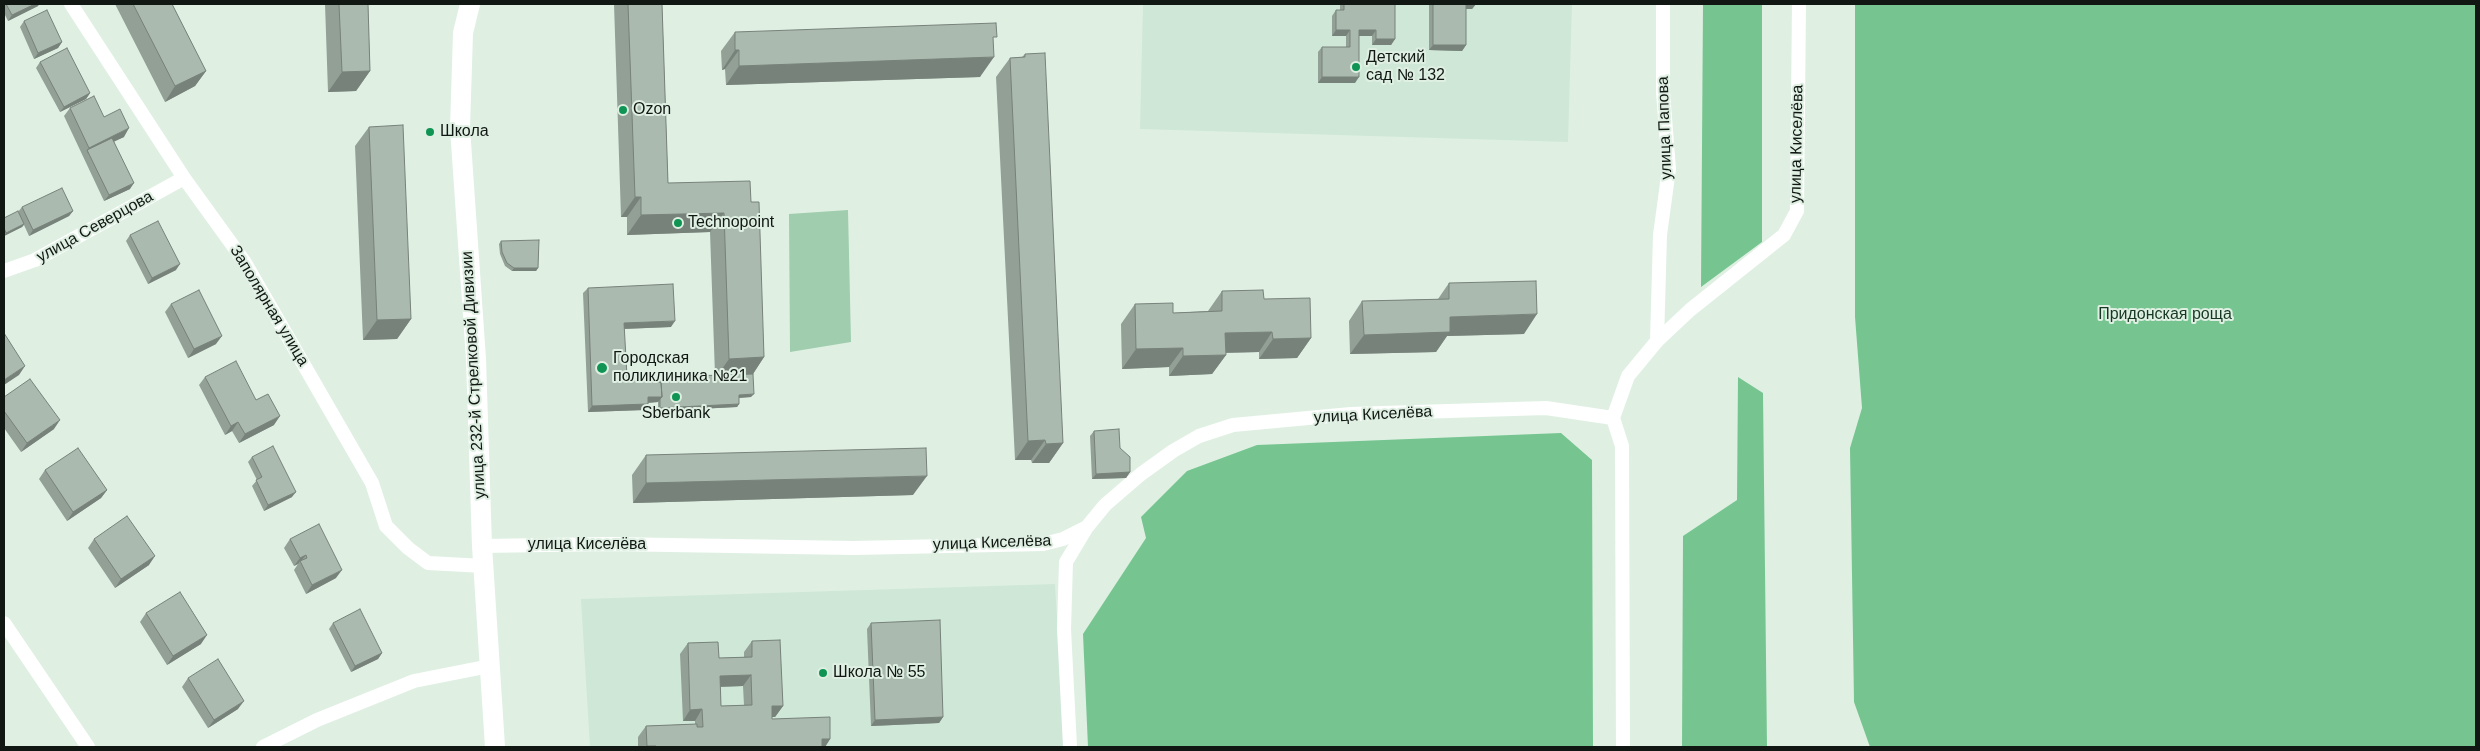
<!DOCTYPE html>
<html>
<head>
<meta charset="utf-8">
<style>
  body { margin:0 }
  #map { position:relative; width:2480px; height:751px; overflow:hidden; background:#dff0e3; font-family:Arial,sans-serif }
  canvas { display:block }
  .frame { position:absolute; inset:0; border:5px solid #111713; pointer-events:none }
</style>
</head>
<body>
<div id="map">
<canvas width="2480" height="751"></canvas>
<div class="frame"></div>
</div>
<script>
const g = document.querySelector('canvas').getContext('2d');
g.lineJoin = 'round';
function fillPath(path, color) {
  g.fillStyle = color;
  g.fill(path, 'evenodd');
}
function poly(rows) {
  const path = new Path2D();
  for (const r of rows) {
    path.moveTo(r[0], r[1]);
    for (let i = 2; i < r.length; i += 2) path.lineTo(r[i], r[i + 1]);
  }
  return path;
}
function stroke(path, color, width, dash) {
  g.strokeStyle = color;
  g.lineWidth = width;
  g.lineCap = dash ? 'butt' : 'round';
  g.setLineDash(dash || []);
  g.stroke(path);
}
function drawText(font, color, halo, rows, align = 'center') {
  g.font = font + ' Arial,sans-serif';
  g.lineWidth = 4;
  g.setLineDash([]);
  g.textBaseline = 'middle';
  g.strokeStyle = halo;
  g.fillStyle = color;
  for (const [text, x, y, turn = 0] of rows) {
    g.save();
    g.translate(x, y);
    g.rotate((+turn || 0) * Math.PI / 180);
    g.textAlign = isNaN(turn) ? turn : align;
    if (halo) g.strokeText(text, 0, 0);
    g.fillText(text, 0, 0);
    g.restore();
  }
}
fillPath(poly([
  [1143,4,1572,4,1568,142,1140,129],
  [1055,584,1065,747,590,747,581,599]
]), '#cfe7d6');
fillPath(poly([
  [848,210,851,342,790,352,789,214]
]), '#9fcdad');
fillPath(poly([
  [1703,4,1762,4,1762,242,1701,287],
  [1855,4,2476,4,2476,747,1870,747,1854,702,1850,448,1862,408,1855,317],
  [1738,377,1763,393,1767,747,1682,747,1683,536,1737,500],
  [1561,433,1592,460,1593,747,1088,747,1083,634,1146,538,1141,517,1187,471,1257,445]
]), '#76c591');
stroke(poly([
  [71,4,184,178,244,261,372,483,386,526,408,548,428,563,484,566],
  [4,271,35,260,184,178],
  [1657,341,1660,235,1669,169,1663,92,1663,4],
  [482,546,610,544,853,548,1043,544,1063,539,1087,527,1105,505,1141,474,1173,451,1199,436,1233,425,1351,414,1546,408,1613,418],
  [4,623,88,747],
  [263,747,317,720,414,681,490,666],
  [1070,747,1064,629,1066,562,1087,527],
  [1623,747,1622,446,1613,418,1628,376,1657,341,1690,310,1784,235,1797,211,1799,4]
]), '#fff', 14);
stroke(poly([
  [470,4,463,33,460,128,476,359,482,546,495,747]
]), '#fff', 20);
fillPath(poly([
  [4,4,39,4,38,6,8,21,4,13],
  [115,4,172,4,206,71,195,86,165,102],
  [325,4,368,4,370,71,356,91,328,92],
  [614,4,662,4,668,183,751,202,764,357,753,374,751,397,739,398,739,404,737,407,658,411,658,402,648,403,644,410,588,412,583,293,588,288,671,327,624,329,627,376,648,382,657,382,657,380,659,377,715,375,710,232,627,235,627,217,621,217],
  [1340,4,1395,4,1395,39,1391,45,1372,45,1372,36,1359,36,1355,83,1318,83,1318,52,1322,47,1346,47,1346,36,1332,36,1332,16,1336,10,1340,10],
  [1429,4,1476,4,1472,9,1466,9,1466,45,1462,51,1429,50],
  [24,21,62,42,58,48,34,59,20,27],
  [735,32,993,42,980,77,726,85,725,69,722,70,721,51],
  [1025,54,1063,443,1049,463,1032,463,1031,460,1015,460,996,77,1010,58,1022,57],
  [40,62,90,93,86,99,60,112,36,68],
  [70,108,104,117,124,137,114,141,130,189,104,201,64,116],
  [369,127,411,319,397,339,363,340,355,146],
  [22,207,73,211,69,216,29,236,24,225,22,227,4,236,4,218,18,212],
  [130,235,176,270,148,284,126,241],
  [501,241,538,268,536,271,512,271,505,266,500,254,499,244],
  [1449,283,1524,334,1447,336,1436,352,1350,354,1349,321,1362,301,1438,299],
  [1222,291,1264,299,1311,338,1297,358,1259,359,1259,352,1225,353,1226,355,1212,374,1169,376,1169,367,1122,369,1121,324,1135,304,1173,313,1208,311],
  [171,304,216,344,188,358,165,312],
  [205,377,256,400,274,425,239,443,232,431,225,435,199,385],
  [4,397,54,429,21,452,4,428],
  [1094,431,1120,448,1130,472,1126,478,1092,479,1090,436],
  [646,455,913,495,633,503,632,475],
  [252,457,292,497,264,511,252,486,257,480,248,462],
  [45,470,107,490,101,498,67,521,39,479],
  [94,539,149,565,115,588,88,548],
  [290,539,336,578,306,594,294,570,298,564,294,566,284,548],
  [146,613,201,644,167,665,140,622],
  [333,623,382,653,378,659,351,672,329,629],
  [871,623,943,717,939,723,871,726,867,629],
  [752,641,783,706,775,717,772,717,772,719,830,739,825,747,638,747,638,737,646,726,695,724,695,721,683,721,680,654,688,643,719,658,744,657,744,652],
  [743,686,744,705,721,706,720,687],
  [188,678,238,709,208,728,182,687]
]), '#92a096');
fillPath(poly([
  [35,4,39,4,38,6,8,21,12,15],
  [1466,4,1476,4,1472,9,1462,9],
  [1336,30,1350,30,1346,36,1332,36],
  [1359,30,1376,30,1372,36,1355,36],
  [1376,39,1395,39,1391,45,1372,45],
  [62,42,58,48,34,59,38,53],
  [1433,45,1466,45,1462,51,1429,50],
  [735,50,739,50,725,69,722,70],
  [994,57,980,77,726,85,739,66],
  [206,71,195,86,165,102,175,86],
  [370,71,356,91,328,92,342,72],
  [1322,77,1359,77,1355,83,1318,83],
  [90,93,86,99,60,112,64,107],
  [129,128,124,137,88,154,87,150,89,148],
  [134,183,130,189,104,201,109,195],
  [635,197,641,197,627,217,621,217],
  [73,211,69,216,29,236,33,230],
  [724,213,710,232,627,235,641,215],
  [24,224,22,227,4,236,6,233],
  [180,264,176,270,148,284,152,278],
  [514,268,538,268,536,271,512,271],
  [1537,314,1524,334,1447,336,1436,352,1350,354,1364,335,1450,317],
  [411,319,397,339,363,340,377,320],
  [675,321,671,327,620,329,624,323],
  [1272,332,1259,352,1211,353,1225,333],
  [222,336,216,344,188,358,194,349],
  [1311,338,1297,358,1259,359,1273,339],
  [1183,348,1169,367,1122,369,1136,349],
  [1226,355,1212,374,1169,376,1183,356],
  [764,357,751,377,715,379,729,359],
  [25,366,19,375,4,385,4,380],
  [754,394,751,397,737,398,739,395],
  [648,397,662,397,658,402,644,403],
  [648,404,644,410,588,412,592,406],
  [739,404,737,407,658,411,660,408],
  [280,416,274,425,239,443,245,434],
  [60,420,54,429,21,452,27,443],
  [238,422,232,431,225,435,231,426],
  [1045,440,1031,460,1015,460,1028,441],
  [1063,443,1049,463,1032,463,1046,444],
  [1130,472,1126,478,1092,479,1096,474],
  [927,476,913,495,633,503,646,483],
  [107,490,101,498,67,521,73,512],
  [296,492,292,497,264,511,268,505],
  [306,555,300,562,300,561,298,564,294,566,300,558],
  [155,556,149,565,115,588,121,579],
  [342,570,336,578,306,594,312,585],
  [207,635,201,644,167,665,173,656],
  [382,653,378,659,351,672,355,666],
  [751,675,743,686,712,687,720,676],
  [244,701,238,709,208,728,214,720],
  [772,706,783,706,775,717,764,717],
  [702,709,695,721,683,721,690,710],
  [943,717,939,723,871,726,875,720],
  [822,739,830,739,825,747,817,747]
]), '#77827a');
const building = poly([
  [6,4,35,4,12,15,6,4],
  [133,4,172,4,206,71,175,86,133,4],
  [339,4,368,4,370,71,342,72,339,4],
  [628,4,662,4,668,183,750,181,751,202,759,202,764,357,729,359,724,213,641,215,641,197,635,197,628,4],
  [1344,4,1395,4,1395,39,1376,39,1376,30,1359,30,1359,77,1322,77,1322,47,1350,47,1350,30,1336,30,1336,10,1344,10,1344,4],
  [1433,4,1466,4,1466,45,1433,45,1433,4],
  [47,10,62,42,38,53,24,21,47,10],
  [996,23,997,37,993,37,994,57,739,66,739,50,735,50,735,32,996,23],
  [67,48,90,93,64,107,40,62,67,48],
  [1045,53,1063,443,1046,444,1045,440,1028,441,1010,58,1025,57,1025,54,1045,53],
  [94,96,104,117,120,109,129,128,89,148,70,108,94,96],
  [403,125,411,319,377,320,369,127,403,125],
  [112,138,134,183,109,195,87,150,112,138],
  [62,188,73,211,33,230,22,207,62,188],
  [18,211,24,224,6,233,4,228,4,218,18,211],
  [158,221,180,264,152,278,130,235,158,221],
  [539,240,538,268,514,268,507,263,502,252,501,241,539,240],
  [1536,281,1537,314,1450,317,1450,332,1364,335,1362,301,1449,299,1449,283,1536,281],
  [673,284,675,321,624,323,627,376,648,376,648,382,661,382,662,397,648,397,648,404,592,406,588,288,673,284],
  [199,290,222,336,194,349,171,304,199,290],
  [1263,290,1264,299,1310,298,1311,338,1273,339,1272,332,1225,333,1226,355,1183,356,1183,348,1136,349,1135,304,1173,303,1173,313,1222,311,1222,291,1263,290],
  [4,333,25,366,4,380,4,333],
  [236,361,256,400,268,394,280,416,245,434,238,422,231,426,205,377,236,361],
  [753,374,754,394,739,395,739,404,660,408,660,399,662,397,661,382,659,382,659,377,753,374],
  [30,379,60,420,27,443,4,411,4,397,30,379],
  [1119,429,1120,448,1130,457,1130,472,1096,474,1094,431,1119,429],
  [273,446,296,492,268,505,256,480,262,477,252,457,273,446],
  [78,448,107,490,73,512,45,470,78,448],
  [926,448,927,476,646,483,646,455,926,448],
  [127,516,155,556,121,579,94,539,127,516],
  [319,524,342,570,312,585,300,561,307,558,306,555,300,558,290,539,319,524],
  [180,592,207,635,173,656,146,613,180,592],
  [360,609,382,653,355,666,333,623,360,609],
  [940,620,943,717,875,720,871,623,940,620],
  [780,640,783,706,772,706,772,719,830,717,830,739,822,739,822,747,656,747,656,746,647,746,646,726,697,724,697,727,703,727,702,709,690,710,688,643,718,642,719,658,752,657,752,641,780,640],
  [751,675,752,705,721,706,720,676,751,675],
  [218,659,244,701,214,720,188,678,218,659]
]);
fillPath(building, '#aabaae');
stroke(building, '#77827a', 1);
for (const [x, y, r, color] of [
  [1356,67,5,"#0f9453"],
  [623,110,5,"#0f9453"],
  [430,132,5,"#0f9453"],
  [678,223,5,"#0f9453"],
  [602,368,6,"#0f9453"],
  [676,397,5,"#0f9453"],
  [823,673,5,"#0f9453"]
]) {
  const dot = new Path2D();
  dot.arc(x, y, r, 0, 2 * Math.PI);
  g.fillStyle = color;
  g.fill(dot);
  stroke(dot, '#dff0e3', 2);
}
drawText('16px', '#111713', '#dff0e3', [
  ["Детский",1366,58],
  ["сад № 132",1366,76],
  ["Ozon",633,110],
  ["Школа",440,132],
  ["Technopoint",688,223],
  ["Городская",613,359],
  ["поликлиника №21",613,377],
  ["Sberbank",676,414,"center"],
  ["Школа № 55",833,673]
], 'left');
drawText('16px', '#111713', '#dff0e3', [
  ["улица Папова",1665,128,-92],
  ["улица Киселёва",1797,144,-89],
  ["улица Северцова",95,227,-29],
  ["Заполярная улица",269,306,59],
  ["улица 232-й Стрелковой Дивизии",474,375,-93],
  ["улица Киселёва",1373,415,-3],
  ["улица Киселёва",992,543,-2],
  ["улица Киселёва",587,545]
]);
drawText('16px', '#163823', '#dff0e3', [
  ["Придонская роща",2165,315]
]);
</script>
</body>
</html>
